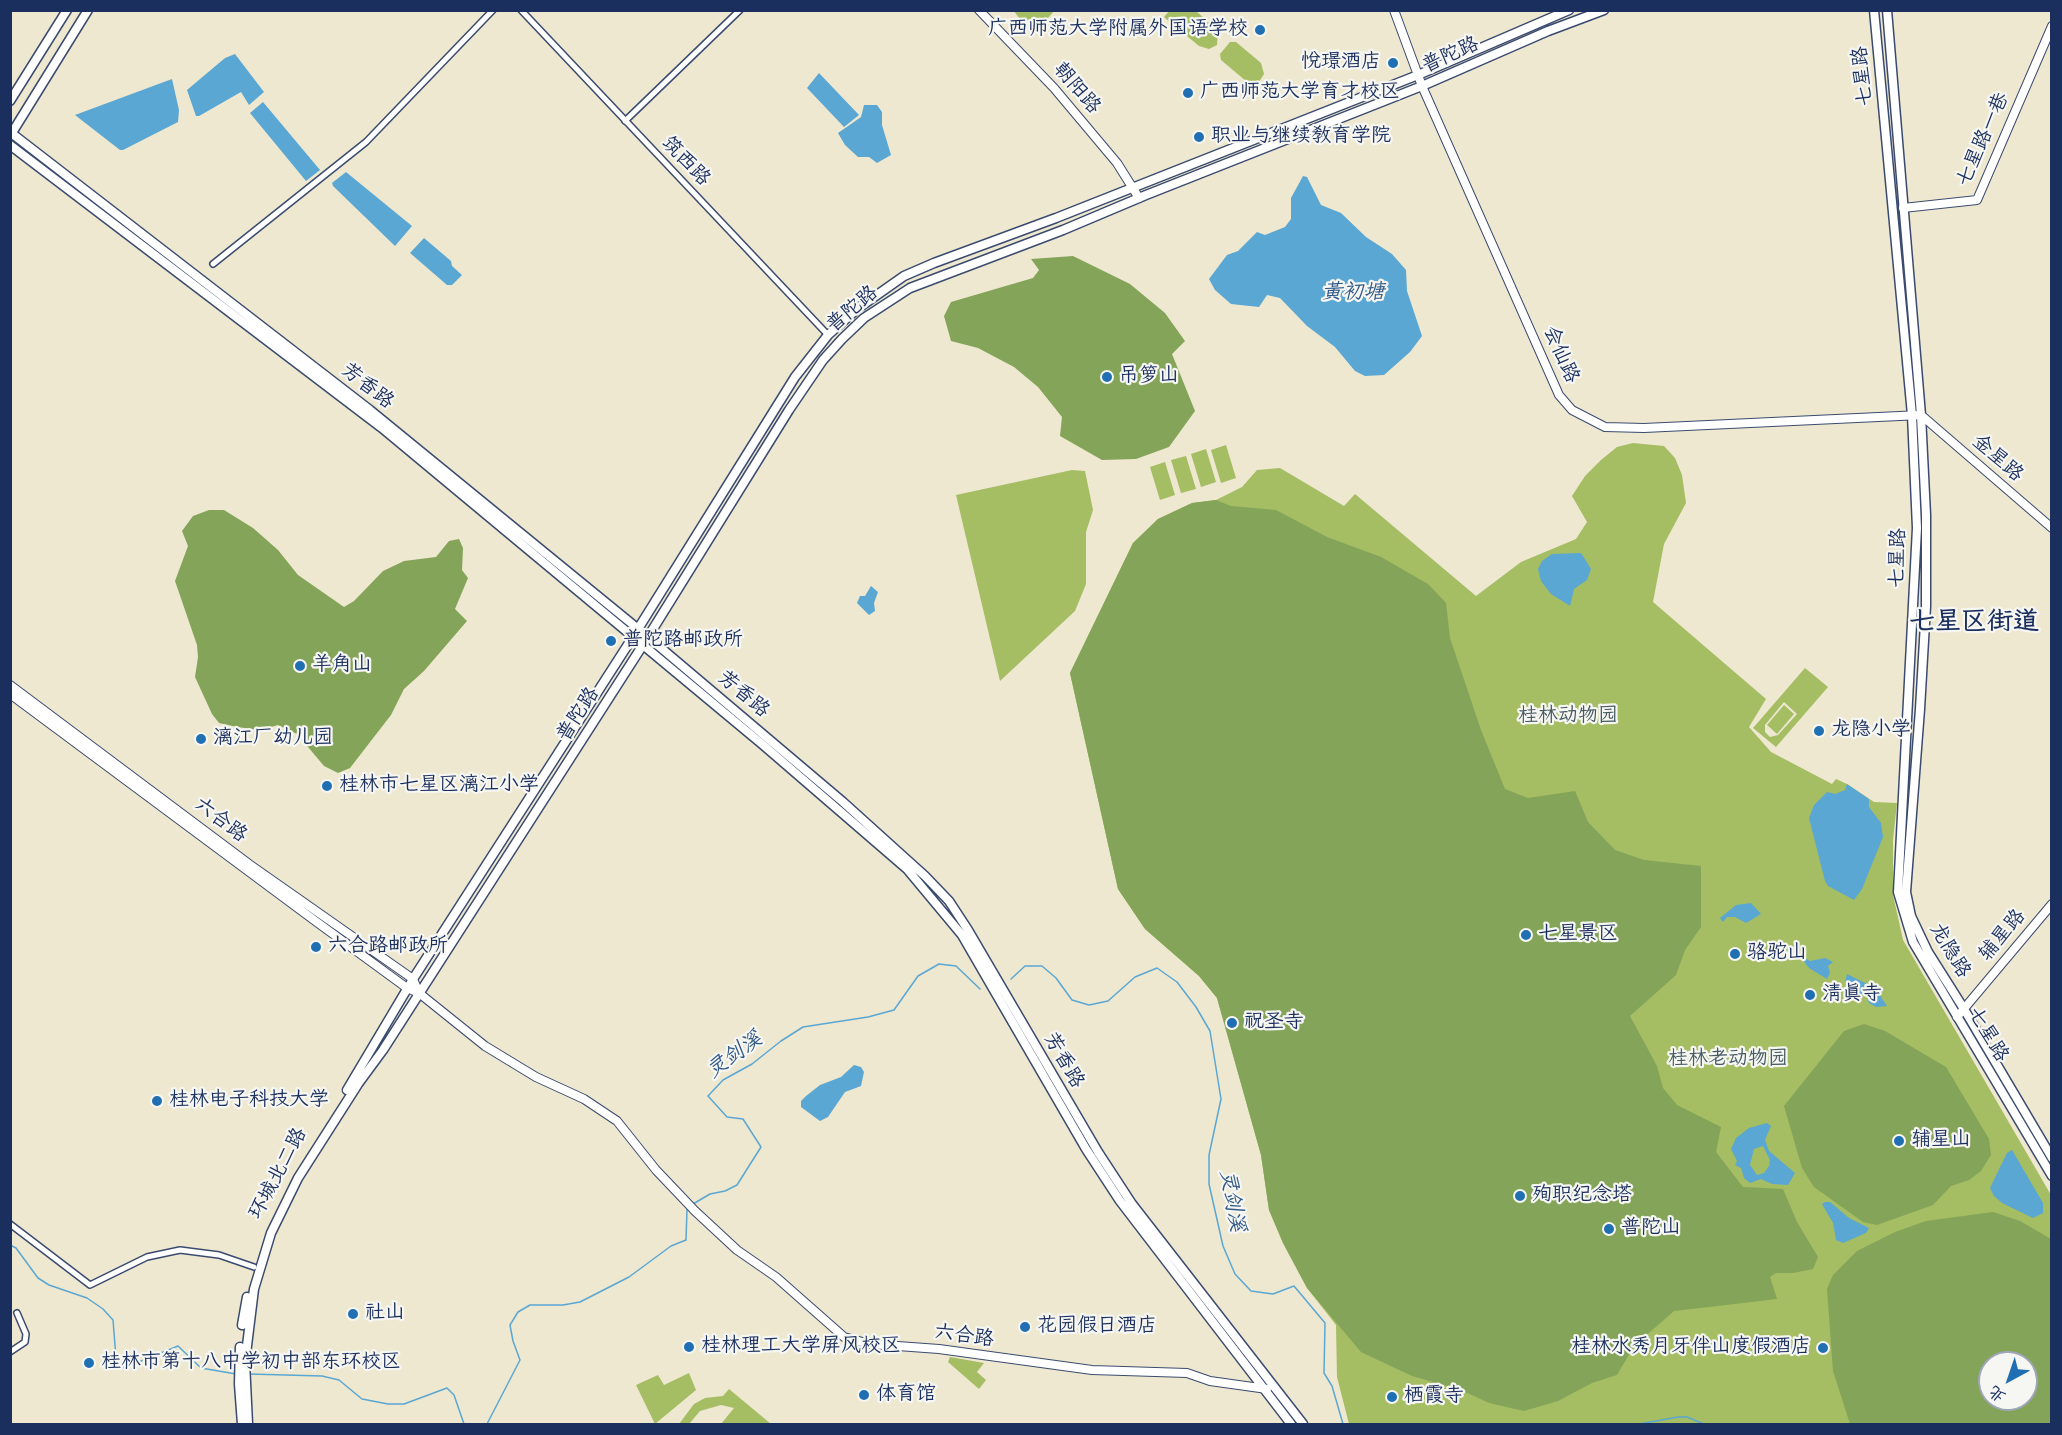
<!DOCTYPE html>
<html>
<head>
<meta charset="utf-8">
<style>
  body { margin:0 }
  #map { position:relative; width:2062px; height:1435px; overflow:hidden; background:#eee8d0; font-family:Mynerve,"LXGW WenKai TC",sans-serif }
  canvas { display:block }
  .frame { position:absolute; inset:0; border:12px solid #1b2f5e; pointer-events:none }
  .north { position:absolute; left:1978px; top:1351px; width:60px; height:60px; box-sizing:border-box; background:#f6f6f2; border:2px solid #9ea6b7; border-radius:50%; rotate:220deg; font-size:16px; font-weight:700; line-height:24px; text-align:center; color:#1b2f5e }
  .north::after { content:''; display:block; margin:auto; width:21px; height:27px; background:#1f6fb2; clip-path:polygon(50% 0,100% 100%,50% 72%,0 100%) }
</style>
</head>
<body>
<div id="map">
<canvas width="2062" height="1435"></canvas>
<div class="frame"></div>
<div class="north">北</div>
</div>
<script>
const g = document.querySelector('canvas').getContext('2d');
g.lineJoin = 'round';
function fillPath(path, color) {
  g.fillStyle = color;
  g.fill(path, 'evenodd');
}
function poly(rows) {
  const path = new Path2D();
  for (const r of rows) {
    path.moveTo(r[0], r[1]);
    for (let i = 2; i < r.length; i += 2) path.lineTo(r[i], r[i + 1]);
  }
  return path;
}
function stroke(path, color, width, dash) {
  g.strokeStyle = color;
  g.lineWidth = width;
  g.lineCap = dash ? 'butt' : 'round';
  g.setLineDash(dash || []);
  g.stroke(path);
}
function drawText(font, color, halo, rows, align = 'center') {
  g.font = font + ' Mynerve,"LXGW WenKai TC",sans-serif';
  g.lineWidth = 4.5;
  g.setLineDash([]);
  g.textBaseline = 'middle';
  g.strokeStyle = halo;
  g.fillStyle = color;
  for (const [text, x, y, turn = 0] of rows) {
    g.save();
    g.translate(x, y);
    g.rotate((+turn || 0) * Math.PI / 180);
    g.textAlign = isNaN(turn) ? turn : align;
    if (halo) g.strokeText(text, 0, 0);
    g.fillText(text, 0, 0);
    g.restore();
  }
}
fillPath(poly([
  [1170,10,1196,11,1218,31,1217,45,1209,49,1199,46,1164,17],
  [1014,11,1054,11,1048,18,1034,23,1019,18],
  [1230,42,1236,42,1261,63,1264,74,1259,82,1246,81,1221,60,1220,54],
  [1633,443,1664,446,1675,458,1682,475,1686,503,1664,544,1653,602,1766,699,1749,727,1771,752,1832,784,1836,779,1847,784,1874,802,1897,803,1893,840,1893,895,1903,940,2051,1195,2051,1424,1349,1424,1337,1377,1336,1325,1307,1288,1283,1243,1269,1210,1261,1155,1217,998,1199,976,1145,929,1118,889,1070,673,1133,543,1158,519,1192,503,1216,500,1242,487,1257,470,1280,468,1344,506,1355,494,1476,596,1521,562,1576,539,1587,522,1572,496,1585,476,1601,460,1617,447],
  [1990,1363,2026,1363,2026,1399,1990,1399],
  [1226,445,1236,478,1221,483,1211,450],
  [1206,449,1216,482,1201,487,1191,454],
  [1186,456,1196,489,1181,493,1171,460],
  [1165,462,1175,495,1160,500,1150,467],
  [1072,470,1085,471,1093,510,1086,532,1086,584,1075,611,1000,681,956,495],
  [1805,668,1828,687,1776,747,1753,728],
  [1784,702,1797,714,1778,735,1770,737,1765,732,1765,725],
  [1784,705,1794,714,1777,734,1767,725],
  [950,1357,984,1363,977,1372,986,1380,979,1389,948,1362],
  [689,1373,696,1390,655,1424,636,1385,658,1375,664,1385],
  [729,1389,771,1424,721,1424,734,1408,721,1405,700,1411,689,1424,679,1424,694,1404,705,1398,723,1396]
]), '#a5bd63');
fillPath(poly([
  [1073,256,1130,284,1165,313,1185,341,1172,354,1195,411,1169,447,1136,459,1102,460,1060,436,1062,417,1038,387,1014,367,978,348,951,341,944,316,951,302,1033,278,1039,270,1031,259],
  [1216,500,1231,506,1276,510,1327,537,1381,557,1428,584,1446,603,1450,638,1481,730,1505,789,1528,798,1575,791,1588,822,1615,850,1644,860,1701,866,1701,927,1685,950,1676,975,1630,1016,1657,1066,1663,1088,1677,1105,1721,1127,1716,1152,1743,1187,1783,1189,1797,1222,1818,1257,1813,1269,1793,1273,1776,1273,1770,1277,1777,1299,1674,1311,1634,1346,1617,1375,1592,1383,1558,1401,1524,1411,1489,1403,1461,1390,1412,1376,1361,1352,1307,1288,1283,1243,1269,1210,1261,1155,1217,998,1199,976,1145,929,1118,889,1070,673,1133,543,1158,519,1192,503],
  [209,510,224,510,253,528,278,550,298,575,344,607,354,601,383,571,404,561,436,557,449,541,459,539,463,548,462,570,468,578,455,609,467,621,424,671,404,689,391,715,350,768,338,773,324,766,297,734,278,725,260,730,237,727,219,723,212,714,195,677,198,657,197,645,175,581,188,546,182,531,193,516],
  [1864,1024,1885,1031,1946,1067,1989,1139,1991,1155,1981,1171,1969,1180,1951,1186,1933,1205,1877,1225,1863,1222,1814,1187,1802,1168,1784,1106,1844,1031],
  [1993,1212,2020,1221,2051,1239,2051,1424,1850,1424,1833,1371,1827,1289,1833,1275,1857,1251,1895,1232,1926,1221],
  [1990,1363,2026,1363,2026,1399,1990,1399]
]), '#84a459');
fillPath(poly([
  [235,54,264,92,249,105,241,92,199,116,196,116,187,90,225,58],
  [819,73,859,115,844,127,807,88],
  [172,79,179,110,178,122,123,150,120,150,75,115],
  [263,102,320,170,306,181,250,113],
  [864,105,877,105,882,112,882,125,891,155,877,163,869,157,858,157,845,145,838,133,861,117],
  [346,172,412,226,395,246,333,186,332,183],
  [1303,176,1307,177,1321,205,1341,213,1366,237,1392,254,1406,270,1407,291,1422,336,1410,352,1384,375,1365,376,1355,371,1335,347,1307,326,1280,298,1267,295,1259,307,1231,304,1215,290,1209,279,1227,255,1238,251,1257,232,1265,235,1285,227,1291,219,1291,198],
  [424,238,451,261,452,266,462,275,452,285,447,285,410,253],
  [1581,553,1591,569,1587,580,1574,589,1570,606,1551,594,1541,581,1538,569,1542,561,1552,554],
  [871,586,878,592,874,603,875,611,869,615,857,603,860,596,865,596],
  [1847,784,1869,799,1869,807,1881,823,1883,837,1862,889,1854,900,1828,886,1825,881,1809,818,1814,805,1827,792,1835,794,1845,790],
  [1751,903,1761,914,1746,923,1735,917,1727,917,1723,922,1720,918,1736,905],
  [1796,953,1810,961,1825,958,1833,962,1828,966,1830,973,1827,979,1809,968,1802,959,1793,958],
  [1847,974,1875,988,1887,1006,1876,1007,1869,1003,1866,995,1858,995,1854,991,1850,993,1845,983],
  [854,1065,861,1067,864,1072,861,1086,845,1092,828,1117,820,1121,801,1107,801,1101,806,1096,820,1085,841,1077],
  [1767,1123,1771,1126,1765,1140,1769,1151,1795,1173,1788,1185,1772,1184,1761,1179,1750,1183,1744,1178,1741,1168,1735,1165,1737,1161,1731,1149,1736,1138,1749,1128],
  [1763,1146,1770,1160,1769,1166,1764,1173,1757,1175,1750,1165,1754,1149],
  [2012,1150,2043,1203,2043,1213,2033,1218,2002,1203,1994,1196,1990,1188,2007,1153],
  [1825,1202,1830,1202,1849,1218,1869,1228,1866,1233,1843,1243,1836,1240,1833,1223,1822,1204]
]), '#5aa7d3');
stroke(poly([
  [1011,979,1025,966,1042,966,1056,978,1072,1000,1089,1005,1108,1001,1135,977,1157,968,1177,982,1196,1007,1210,1031,1221,1099,1209,1155,1209,1184,1223,1246,1235,1274,1251,1291,1273,1294,1294,1286,1325,1323,1324,1373,1332,1386,1343,1424],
  [693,1204,710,1194,725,1191,737,1185,761,1147,743,1119,727,1117,708,1096,723,1080,752,1064,781,1041,803,1027,868,1017,894,1010,918,976,939,964,956,966,980,989],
  [10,1245,16,1248,38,1278,49,1285,87,1298,103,1309,113,1320,116,1358,124,1368,178,1346,201,1368,236,1374],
  [249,1374,322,1376,339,1380,362,1399,388,1404,404,1404,447,1388,454,1395,464,1424],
  [487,1424,520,1360,513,1341,510,1325,518,1312,530,1305,563,1305,580,1302,629,1277,671,1246,686,1240,687,1209],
  [1639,1424,1678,1417,1687,1417,1704,1424]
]), '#5aa7d3', 1.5);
const street = poly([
  [521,10,828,335],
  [625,121,740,10],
  [213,264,366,142,493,10],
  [10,1224,90,1285,147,1257,180,1250,219,1255,254,1267],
  [10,1352,25,1342,26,1334,17,1313]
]);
const secondary = poly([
  [979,10,1054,88,1117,163,1139,198],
  [1394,10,1422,86,1559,395,1572,410,1605,427,1644,428,1921,415,2052,528],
  [1903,208,1977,200,2052,26],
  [10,685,249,864,413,979,419,993],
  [10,694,314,920,407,988,419,993,485,1046,536,1077,584,1099,617,1121,656,1170,695,1211,737,1250,776,1277,844,1337,870,1344,939,1349,1092,1370,1187,1373,1210,1381,1267,1389],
  [1957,1017,2052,904]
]);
const primary = poly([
  [1874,10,1912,415,1917,528,1898,892,1913,942,2052,1176],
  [1887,10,1921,415,1926,515,1926,606,1920,709,1906,892,1911,916,1928,952,1964,1009,2052,1158],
  [10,101,67,10],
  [10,132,370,410,648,637,843,802,925,876,949,901,968,930,1098,1152,1132,1204,1303,1424],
  [10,136,88,10],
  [10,145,382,428,762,744,907,869,962,935,1086,1149,1120,1201,1291,1424],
  [347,1090,413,979,638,629,795,377,828,335,857,309,904,276,934,263,1056,218,1418,75,1569,10],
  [242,1325,247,1297],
  [240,1347,239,1384,242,1424],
  [248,1424,245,1362,254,1289,271,1233,298,1178,358,1084,383,1050,648,637,789,410,823,360,842,339,864,318,910,288,1063,230,1146,195,1422,86,1548,31,1604,10]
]);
stroke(street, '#3b4b6f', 8);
stroke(secondary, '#3b4b6f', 10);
stroke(primary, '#3b4b6f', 11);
stroke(street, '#fff', 5);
stroke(secondary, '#fff', 8);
stroke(primary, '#fff', 8);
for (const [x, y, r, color] of [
  [1260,30,6,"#1f6fb2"],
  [1393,63,6,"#1f6fb2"],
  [1188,93,6,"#1f6fb2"],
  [1199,137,6,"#1f6fb2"],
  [1107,377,6,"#1f6fb2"],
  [611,641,6,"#1f6fb2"],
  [300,666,6,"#1f6fb2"],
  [1819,731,6,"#1f6fb2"],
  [201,739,6,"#1f6fb2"],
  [327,786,6,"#1f6fb2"],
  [1526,935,6,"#1f6fb2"],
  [316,947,6,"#1f6fb2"],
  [1735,954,6,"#1f6fb2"],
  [1810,995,6,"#1f6fb2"],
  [1232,1023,6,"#1f6fb2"],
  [157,1101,6,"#1f6fb2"],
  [1899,1141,6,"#1f6fb2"],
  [1520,1196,6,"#1f6fb2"],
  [1609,1229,6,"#1f6fb2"],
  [353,1314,6,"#1f6fb2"],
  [1025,1327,6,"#1f6fb2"],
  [689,1347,6,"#1f6fb2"],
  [1823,1348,6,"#1f6fb2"],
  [89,1363,6,"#1f6fb2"],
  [864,1395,6,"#1f6fb2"],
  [1392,1397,6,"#1f6fb2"]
]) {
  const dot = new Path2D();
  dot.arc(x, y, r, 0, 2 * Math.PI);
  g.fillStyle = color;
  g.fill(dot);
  stroke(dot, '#f6f6f2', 2);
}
drawText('20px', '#1b2f5e', '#f6f6f2', [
  ["广西师范大学附属外国语学校",1248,30,"right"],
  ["悦璟酒店",1381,63,"right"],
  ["广西师范大学育才校区",1200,93],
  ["职业与继续教育学院",1211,137],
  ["吊箩山",1119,377],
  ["普陀路邮政所",623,641],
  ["羊角山",312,666],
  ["龙隐小学",1831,731],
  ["漓江厂幼儿园",213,739],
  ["桂林市七星区漓江小学",339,786],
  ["七星景区",1538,935],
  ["六合路邮政所",328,947],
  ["骆驼山",1747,954],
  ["清真寺",1822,995],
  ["祝圣寺",1244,1023],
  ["桂林电子科技大学",169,1101],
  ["辅星山",1911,1141],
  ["殉职纪念塔",1532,1196],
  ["普陀山",1621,1229],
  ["社山",365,1314],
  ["花园假日酒店",1037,1327],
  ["桂林理工大学屏风校区",701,1347],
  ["桂林水秀月牙伴山度假酒店",1811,1348,"right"],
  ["桂林市第十八中学初中部东环校区",101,1363],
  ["体育馆",876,1395],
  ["栖霞寺",1404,1397]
], 'left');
drawText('20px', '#1b2f5e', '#f6f6f2', [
  ["普陀路",1451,56,-24],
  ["七星路",1864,76,-96],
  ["朝阳路",1076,89,49],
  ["七星路一巷",1984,140,-66],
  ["筑西路",685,162,46],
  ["普陀路",853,310,-40],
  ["会仙路",1560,355,66],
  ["芳香路",367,387,38],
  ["金星路",1997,459,41],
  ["七星路",1899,558,-88],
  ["芳香路",743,695,40],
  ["普陀路",579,715,-57],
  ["六合路",220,821,37],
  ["辅星路",2003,936,-50],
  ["龙隐路",1949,951,59],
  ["七星路",1987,1035,59],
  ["芳香路",1063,1061,60],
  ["环城北二路",279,1174,-62],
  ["六合路",964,1337,8]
]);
drawText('20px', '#445a60', '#f6f6f2', [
  ["桂林动物园",1568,717],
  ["桂林老动物园",1728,1060]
]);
drawText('italic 21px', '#315987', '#f6f6f2', [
  ["黄初塘",1353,294],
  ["灵剑溪",735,1056,-36],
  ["灵剑溪",1231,1201,80]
]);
drawText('bold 26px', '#1b2f5e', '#f6f6f2', [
  ["七星区街道",1974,624]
]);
</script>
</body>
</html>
